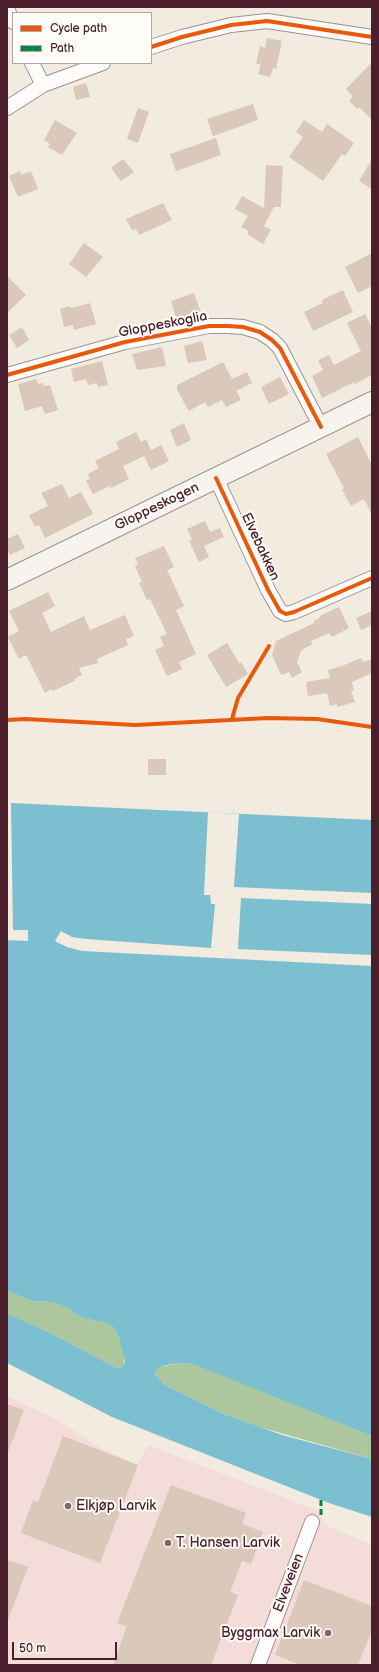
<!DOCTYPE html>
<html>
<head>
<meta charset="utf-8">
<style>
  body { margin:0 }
  #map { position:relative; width:379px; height:1672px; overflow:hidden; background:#f1ebe0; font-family:"Balsamiq Sans",sans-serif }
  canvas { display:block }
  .frame { position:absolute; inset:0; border:8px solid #4a1f2b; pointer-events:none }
  .legend { position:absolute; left:12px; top:12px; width:140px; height:52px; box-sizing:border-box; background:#fdfcf7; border:1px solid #b5a4a5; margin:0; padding:5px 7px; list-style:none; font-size:12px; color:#4a1f2b }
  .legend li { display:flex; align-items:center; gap:8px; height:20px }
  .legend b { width:20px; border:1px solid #b5a4a5 }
  .scale { position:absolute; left:12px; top:1642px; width:105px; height:18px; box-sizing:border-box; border:2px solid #4a1f2b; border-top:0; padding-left:5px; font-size:12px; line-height:14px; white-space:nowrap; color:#4a1f2b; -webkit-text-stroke:3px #fdfcf7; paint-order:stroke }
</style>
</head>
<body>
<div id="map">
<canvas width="379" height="1672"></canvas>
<div class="frame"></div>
<ul class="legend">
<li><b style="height:5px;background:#e8590c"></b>Cycle path</li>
<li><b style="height:5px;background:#00873e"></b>Path</li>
</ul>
<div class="scale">50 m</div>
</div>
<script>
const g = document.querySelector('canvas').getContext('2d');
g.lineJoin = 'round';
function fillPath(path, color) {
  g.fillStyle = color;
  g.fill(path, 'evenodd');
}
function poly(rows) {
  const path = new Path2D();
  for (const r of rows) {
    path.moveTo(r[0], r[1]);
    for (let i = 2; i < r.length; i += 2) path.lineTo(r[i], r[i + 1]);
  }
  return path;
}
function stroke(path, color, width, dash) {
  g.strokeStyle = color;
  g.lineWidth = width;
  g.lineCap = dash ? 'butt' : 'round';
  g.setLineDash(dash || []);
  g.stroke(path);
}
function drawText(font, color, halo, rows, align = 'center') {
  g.font = font + ' "Balsamiq Sans",sans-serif';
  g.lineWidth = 4;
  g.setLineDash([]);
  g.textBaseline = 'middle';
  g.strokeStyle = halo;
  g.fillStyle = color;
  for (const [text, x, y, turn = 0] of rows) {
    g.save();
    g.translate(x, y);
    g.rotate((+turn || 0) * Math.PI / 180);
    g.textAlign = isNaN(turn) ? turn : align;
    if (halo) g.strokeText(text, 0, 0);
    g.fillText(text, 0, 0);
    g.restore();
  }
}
fillPath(poly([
  [7,1396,56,1419,102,1449,137,1465,148,1445,319,1511,325,1525,372,1545,372,1665,7,1665]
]), '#f4dcd8');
fillPath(poly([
  [7,1291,32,1301,52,1302,66,1307,82,1318,107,1323,114,1328,119,1338,124,1355,124,1365,120,1368,117,1368,48,1332,12,1317,7,1314],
  [179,1363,193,1364,207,1369,372,1436,372,1459,256,1426,224,1414,165,1385,156,1376,155,1372,157,1368]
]), '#acc79d');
fillPath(poly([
  [11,803,372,820,372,1436,193,1364,179,1363,167,1365,158,1368,155,1372,156,1376,165,1385,224,1414,282,1435,372,1459,372,1517,329,1503,112,1417,7,1363,7,1314,48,1332,117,1368,120,1368,124,1365,125,1361,119,1338,114,1328,107,1323,82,1318,66,1307,52,1302,32,1301,7,1291,7,940,28,941,28,930,13,930]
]), '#7cbfd1');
fillPath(poly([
  [208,812,239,814,234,887,372,893,372,904,241,898,238,949,372,955,372,966,82,951,67,947,55,941,61,931,72,937,86,939,211,948,215,904,211,904,210,895,204,895]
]), '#f1ebe0');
fillPath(poly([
  [267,38,282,41,276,69,273,68,270,77,258,74,261,65,256,63,260,46,265,48],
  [372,62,372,120,359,107,357,109,349,101,353,96,346,89],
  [86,83,90,97,76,100,73,87],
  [253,104,258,120,213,136,207,119],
  [138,108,149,112,138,143,127,139],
  [55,120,77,133,62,155,48,147,50,144,44,140],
  [304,120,322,132,327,124,354,143,345,156,342,154,323,181,289,157,303,137,296,132],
  [216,138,221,155,176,171,170,154],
  [123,159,134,172,121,181,111,168],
  [372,159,372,189,359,181],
  [266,165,283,166,282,182,281,207,274,207,264,226,271,230,263,244,247,234,249,231,241,227,248,216,235,209,242,196,264,208],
  [20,171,21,175,31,171,38,189,18,197,9,176],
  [163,203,172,220,139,235,136,229,132,230,126,219],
  [84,243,103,257,86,277,69,264],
  [372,253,372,286,358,293,345,267],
  [7,276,26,295,7,313],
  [343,290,353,312,313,331,304,312,323,303,322,300],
  [194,293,202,316,182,323,180,317,176,318,171,301],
  [90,303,96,324,74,330,73,325,64,327,60,309,70,306,71,308],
  [365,314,372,328,372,375,355,384,354,382,322,398,312,376,323,370,318,360,329,355,334,365,361,351,347,323],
  [22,327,29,340,17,348,9,335],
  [202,341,207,360,188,363,184,346],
  [162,347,166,366,137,370,132,354],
  [102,361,108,385,98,387,97,383,88,385,86,379,74,382,71,369],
  [223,362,232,379,247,372,252,383,236,391,241,400,226,407,222,400,208,407,205,402,189,411,177,390,177,385],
  [280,377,289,394,269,404,261,387],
  [36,379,38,384,43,383,44,386,50,385,58,410,45,414,42,406,25,411,18,384],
  [184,423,191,440,177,447,170,430],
  [136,432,141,442,146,439,151,450,161,445,169,461,151,470,144,456,123,466,129,479,111,488,110,486,93,494,86,481,90,479,88,474,99,468,95,461,119,449,116,442],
  [358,437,372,465,372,515,364,499,351,506,342,490,344,488,326,454],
  [62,484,69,498,81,492,93,514,45,538,39,525,35,527,29,515,48,506,41,493],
  [205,521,210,532,220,528,224,537,204,546,209,557,199,562,189,541,192,540,187,529],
  [18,534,25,548,10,555,7,548,7,539],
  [164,546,174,567,167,570,184,606,176,610,196,654,179,662,182,669,167,676,155,650,164,646,160,637,167,634,150,599,147,600,144,594,139,583,142,582,135,566,138,564,135,558],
  [48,592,55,606,42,613,51,632,84,616,90,630,125,615,134,636,126,639,128,645,97,659,98,663,79,668,82,675,74,679,76,680,53,691,52,689,45,693,26,655,19,659,8,637,19,631,9,611],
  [339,607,349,628,332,637,329,633,311,641,312,644,301,651,297,662,302,672,292,678,289,672,281,675,272,655,276,641,314,623,314,621,321,617,320,616],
  [372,611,372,625,361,630,356,618],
  [227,643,239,663,241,662,248,674,226,687,207,655],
  [361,658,363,662,372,659,372,673,352,682,354,691,351,691,355,702,337,707,337,704,330,706,327,693,308,696,306,682,330,678,328,670,342,666],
  [148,759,166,759,166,775,148,775],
  [7,1404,24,1410,8,1452,7,1452],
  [63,1436,138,1465,100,1563,21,1533,33,1500,38,1502],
  [171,1485,246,1513,242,1524,263,1532,251,1564,242,1561,230,1592,238,1595,211,1665,113,1665,127,1626,117,1623],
  [7,1560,28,1567,8,1620,7,1620],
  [304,1580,372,1606,372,1630,358,1665,300,1665,275,1655]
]), '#dac8bb');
const minor = poly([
  [7,9,13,22],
  [151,47,182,37,231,25,267,21,372,37],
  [32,63,43,85],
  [7,108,43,85,103,63],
  [7,375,125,342,209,326,228,326,243,327,260,332,272,340,280,348,321,427],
  [216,478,268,590,280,611,286,614,294,612,372,578],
  [258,1665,312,1522]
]);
const secondary = poly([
  [7,580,372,402]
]);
stroke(minor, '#9d928f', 16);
stroke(secondary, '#9d928f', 22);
stroke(minor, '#fdfcfa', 14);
stroke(secondary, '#f7f4f0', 20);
stroke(poly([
  [321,1500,321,1518]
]), '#00873e', 3, [6, 3]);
stroke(poly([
  [151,47,182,37,231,25,267,21,372,37],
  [7,375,125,342,209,326,228,326,243,327,260,332,272,340,280,348,321,427],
  [216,478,268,590,280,611,286,614,294,612,372,578],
  [232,719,238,698,269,646],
  [7,720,25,719,135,725,268,718,317,719,372,727]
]), '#e8590c', 4);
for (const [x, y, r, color] of [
  [68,1506,4,"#84666a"],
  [168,1543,4,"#84666a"],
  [328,1633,4,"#84666a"]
]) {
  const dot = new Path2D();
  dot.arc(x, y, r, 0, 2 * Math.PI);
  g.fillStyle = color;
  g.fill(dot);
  stroke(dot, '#fdfcf7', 1.5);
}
drawText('14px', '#4a1f2b', '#fdfcf7', [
  ["Gloppeskoglia",163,325,-11],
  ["Gloppeskogen",157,507,-26],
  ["Elvebakken",260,547,65],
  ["Elveveien",289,1583,-69]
]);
drawText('14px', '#4a1f2b', '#fdfcf7', [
  ["Elkjøp Larvik",76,1506],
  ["T. Hansen Larvik",176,1543],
  ["Byggmax Larvik",320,1633,"right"]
], 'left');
</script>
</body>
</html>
